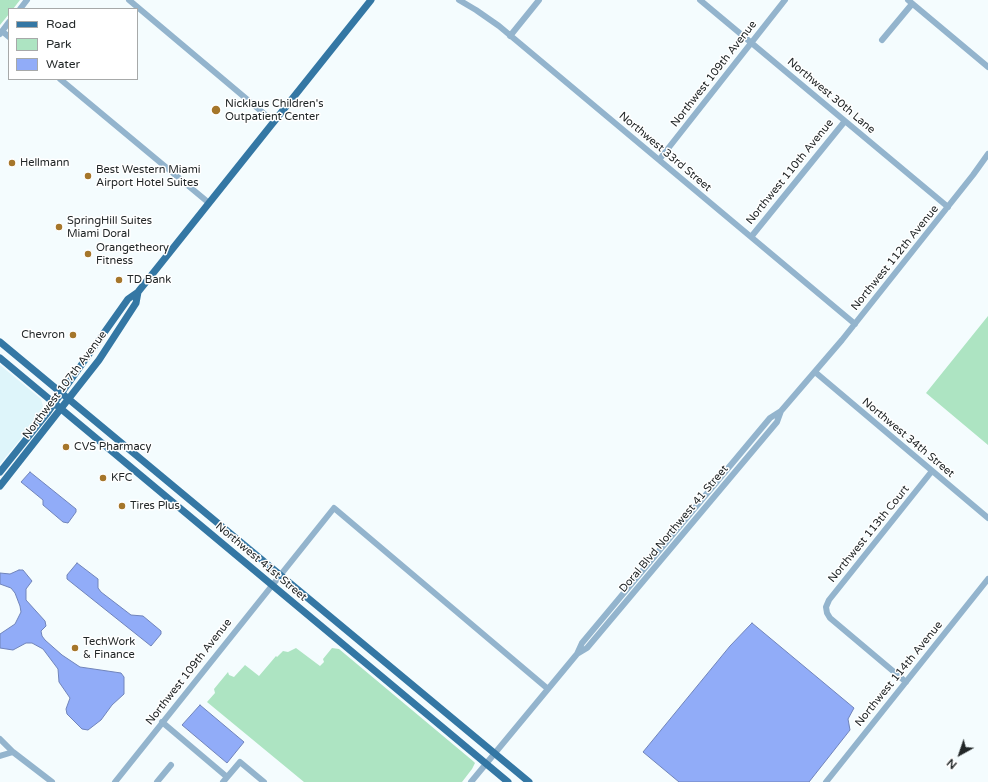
<!DOCTYPE html>
<html>
<head>
<meta charset="utf-8">
<style>
  body { margin:0 }
  #map { position:relative; width:988px; height:782px; overflow:hidden; background:#f4fcfe; font-family:"Varela Round",sans-serif }
  canvas { display:block }
  .legend { position:absolute; left:8px; top:8px; width:130px; height:72px; box-sizing:border-box; background:#fff; border:1px solid #a7a9a9; margin:0; padding:5px 7px; list-style:none; font-size:12px; color:#222728 }
  .legend li { display:flex; align-items:center; gap:8px; height:20px }
  .legend b { width:20px; border:1px solid #a7a9a9 }
  .north { position:absolute; left:940px; top:734px; width:40px; height:40px; -webkit-text-stroke:3px #fff; paint-order:stroke; rotate:220deg; font-size:11px; font-weight:700; line-height:16px; text-align:center; color:#222728 }
  .north::after { content:''; display:block; margin:auto; width:14px; height:18px; background:#222728; clip-path:polygon(50% 0,100% 100%,50% 72%,0 100%) }
</style>
</head>
<body>
<div id="map">
<canvas width="988" height="782"></canvas>
<ul class="legend">
<li><b style="height:5px;background:#3477a4"></b>Road</li>
<li><b style="height:11px;background:#ade4c2"></b>Park</li>
<li><b style="height:11px;background:#91acf8"></b>Water</li>
</ul>
<div class="north">N</div>
</div>
<script>
const g = document.querySelector('canvas').getContext('2d');
g.lineJoin = 'round';
function fillPath(path, color) {
  g.fillStyle = color;
  g.fill(path, 'evenodd');
}
function poly(rows) {
  const path = new Path2D();
  for (const r of rows) {
    path.moveTo(r[0], r[1]);
    for (let i = 2; i < r.length; i += 2) path.lineTo(r[i], r[i + 1]);
  }
  return path;
}
function stroke(path, color, width, dash) {
  g.strokeStyle = color;
  g.lineWidth = width;
  g.lineCap = dash ? 'butt' : 'round';
  g.setLineDash(dash || []);
  g.stroke(path);
}
function drawText(font, color, halo, rows, align = 'center') {
  g.font = font + ' "Varela Round",sans-serif';
  g.lineWidth = 3;
  g.setLineDash([]);
  g.textBaseline = 'middle';
  g.strokeStyle = halo;
  g.fillStyle = color;
  for (const [text, x, y, turn = 0] of rows) {
    g.save();
    g.translate(x, y);
    g.rotate((+turn || 0) * Math.PI / 180);
    g.textAlign = isNaN(turn) ? turn : align;
    if (halo) g.strokeText(text, 0, 0);
    g.fillText(text, 0, 0);
    g.restore();
  }
}
fillPath(poly([
  [0,365,41,399,43,406,40,415,0,464]
]), '#def5fa');
fillPath(poly([
  [0,0,20,0,13,9,9,9,9,14,0,25],
  [988,316,988,445,926,393],
  [296,648,320,666,324,662,323,659,332,648,339,649,473,761,475,763,472,769,462,782,304,782,207,702,215,693,214,689,228,672,229,675,234,677,245,665,259,676,276,656,277,657,283,651,288,652]
]), '#ade4c2');
const water = poly([
  [30,472,76,509,76,512,68,523,63,522,43,505,43,500,21,482,30,472],
  [77,563,98,579,98,588,101,592,131,615,143,616,161,631,161,634,151,646,67,579,67,575,77,563],
  [19,570,23,570,32,581,26,589,26,600,45,621,46,626,41,631,42,636,45,640,62,655,80,667,121,673,124,677,124,694,112,705,101,720,88,730,82,729,67,714,66,709,70,698,59,682,58,669,43,649,32,643,26,643,13,650,0,648,0,634,15,624,21,612,20,606,15,593,11,588,0,584,0,573,10,574,19,570],
  [752,623,854,708,848,719,850,730,809,782,679,782,643,752,730,646,752,623],
  [200,705,244,742,227,763,182,725,200,705]
]);
fillPath(water, '#91acf8');
stroke(water, '#7084ba', 1);
stroke(poly([
  [129,0,274,122],
  [459,0,476,10,499,26,855,324],
  [700,0,948,207],
  [908,0,988,67],
  [20,9,27,0],
  [2,31,9,37],
  [0,34,9,22],
  [510,36,539,0],
  [882,40,912,4],
  [60,79,209,203],
  [659,160,785,0],
  [751,237,845,121],
  [815,372,988,518],
  [577,654,587,648,777,422,781,411],
  [906,682,830,618,827,613,826,607,829,600,932,471],
  [162,722,227,777],
  [0,739,13,752,52,782],
  [0,756,13,752],
  [115,782,334,508,548,689],
  [157,782,171,765],
  [223,782,240,762,264,782],
  [471,782,577,654,582,643,770,418,781,411,842,340,973,175,988,154],
  [826,782,988,579]
]), '#93b4cd', 6);
stroke(poly([
  [0,342,529,782],
  [0,358,508,782],
  [0,472,48,412,128,299,138,292,371,0],
  [0,486,99,360,136,303,138,292]
]), '#3477a4', 7);
for (const [x, y, r, color] of [
  [216,110,5,"#a5762a"],
  [12,163,4,"#a5762a"],
  [88,176,4,"#a5762a"],
  [59,227,4,"#a5762a"],
  [88,254,4,"#a5762a"],
  [119,280,4,"#a5762a"],
  [73,335,4,"#a5762a"],
  [66,447,4,"#a5762a"],
  [103,478,4,"#a5762a"],
  [122,506,4,"#a5762a"],
  [75,648,4,"#a5762a"]
]) {
  const dot = new Path2D();
  dot.arc(x, y, r, 0, 2 * Math.PI);
  g.fillStyle = color;
  g.fill(dot);
  stroke(dot, '#fff', 1.5);
}
drawText('11px', '#222728', '#fff', [
  ["Northwest 109th Avenue",714,74,-52],
  ["Northwest 30th Lane",831,96,40],
  ["Northwest 33rd Street",665,152,40],
  ["Northwest 110th Avenue",790,172,-51],
  ["Northwest 112th Avenue",895,258,-51],
  ["Northwest 107th Avenue",65,385,-53],
  ["Northwest 34th Street",908,438,40],
  ["Doral Blvd Northwest 41 Street",674,529,-50],
  ["Northwest 113th Court",869,534,-51],
  ["Northwest 41st Street",261,562,40],
  ["Northwest 109th Avenue",189,672,-52],
  ["Northwest 114th Avenue",899,674,-51]
]);
drawText('11px', '#222728', '#fff', [
  ["Nicklaus Children's",225,104],
  ["Outpatient Center",225,117],
  ["Hellmann",20,163],
  ["Best Western Miami",96,170],
  ["Airport Hotel Suites",96,183],
  ["SpringHill Suites",67,221],
  ["Miami Doral",67,234],
  ["Orangetheory",96,248],
  ["Fitness",96,261],
  ["TD Bank",127,280],
  ["Chevron",65,335,"right"],
  ["CVS Pharmacy",74,447],
  ["KFC",111,478],
  ["Tires Plus",130,506],
  ["TechWork",83,642],
  ["& Finance",83,655]
], 'left');
</script>
</body>
</html>
